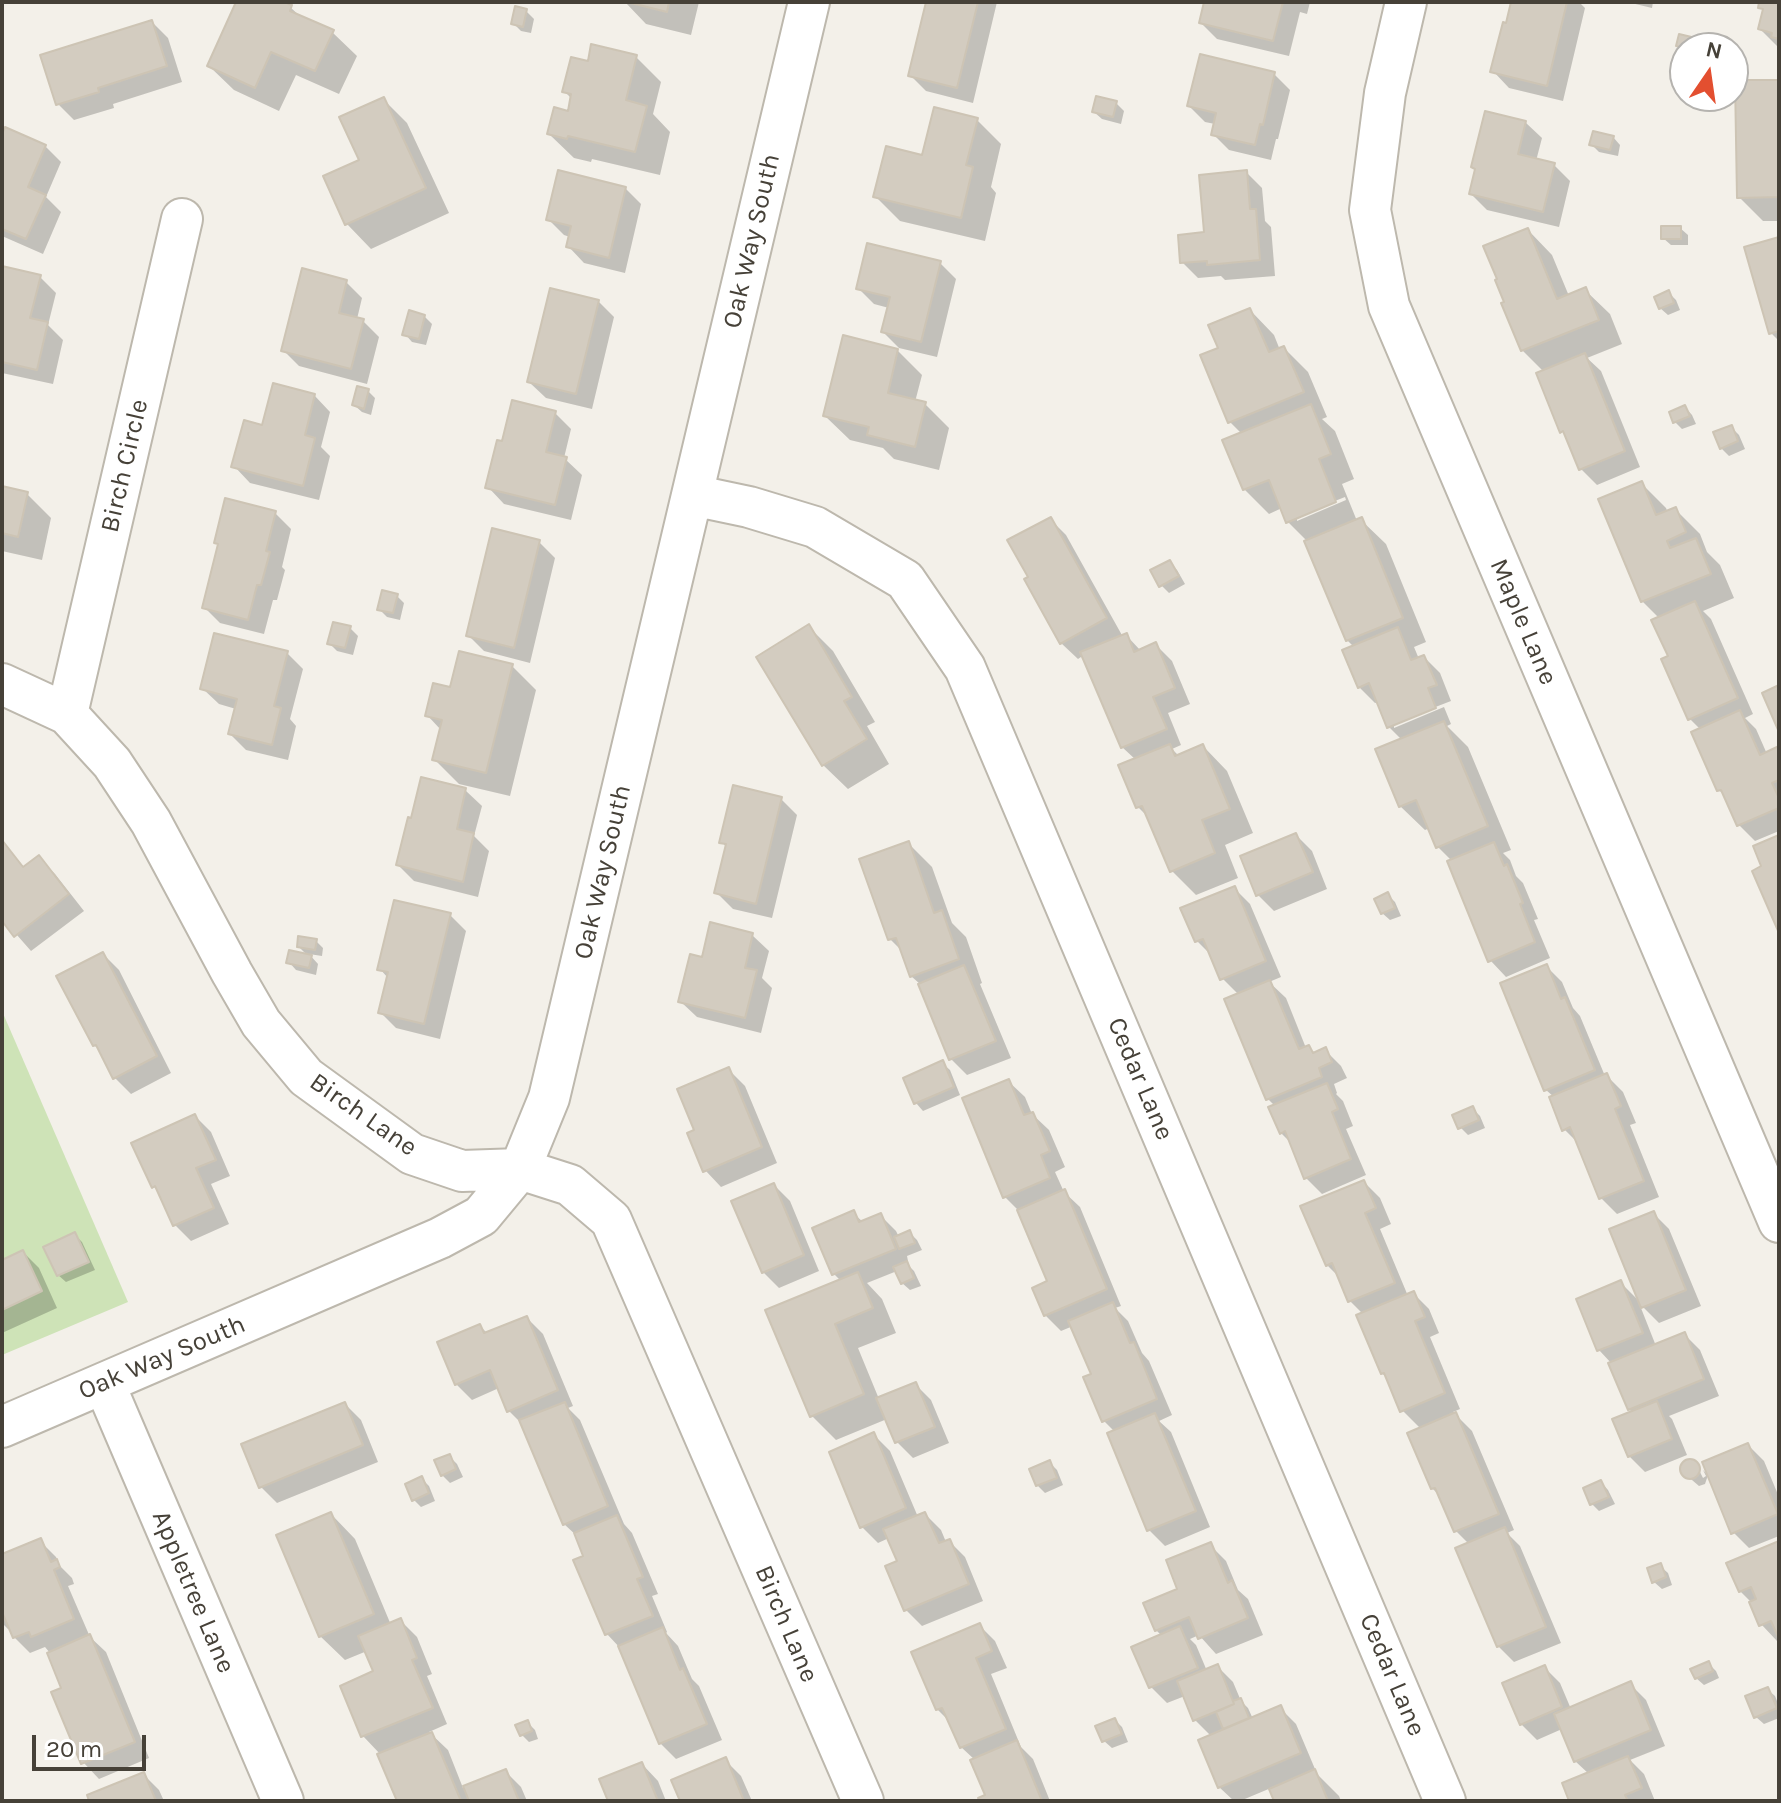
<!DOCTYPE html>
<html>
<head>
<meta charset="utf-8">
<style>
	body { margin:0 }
	#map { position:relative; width:1781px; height:1803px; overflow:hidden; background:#f3f0e9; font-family:Karla,sans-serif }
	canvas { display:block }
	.frame { position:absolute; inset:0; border:4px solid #464138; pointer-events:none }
	.north { position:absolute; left:1669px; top:32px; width:80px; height:80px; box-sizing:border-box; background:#fff; border:2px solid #b5b3af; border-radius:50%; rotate:13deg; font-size:22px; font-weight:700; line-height:32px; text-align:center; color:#464138 }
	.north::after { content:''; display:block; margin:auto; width:28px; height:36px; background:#e34f30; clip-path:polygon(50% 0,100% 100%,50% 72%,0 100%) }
	.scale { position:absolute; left:32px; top:1735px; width:114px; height:36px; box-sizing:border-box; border:4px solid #464138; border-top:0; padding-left:10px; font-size:24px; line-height:28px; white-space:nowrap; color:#464138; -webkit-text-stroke:6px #fff; paint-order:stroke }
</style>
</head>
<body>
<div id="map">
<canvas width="1781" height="1803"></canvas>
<div class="frame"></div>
<div class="north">N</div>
<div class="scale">20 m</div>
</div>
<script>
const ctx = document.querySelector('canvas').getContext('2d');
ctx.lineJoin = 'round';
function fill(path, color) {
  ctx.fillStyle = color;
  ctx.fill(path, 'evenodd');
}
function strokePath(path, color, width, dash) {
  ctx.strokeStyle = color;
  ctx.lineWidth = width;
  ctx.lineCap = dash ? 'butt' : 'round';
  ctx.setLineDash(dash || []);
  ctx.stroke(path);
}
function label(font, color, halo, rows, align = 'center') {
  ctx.font = font + ' Karla,sans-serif';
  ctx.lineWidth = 7;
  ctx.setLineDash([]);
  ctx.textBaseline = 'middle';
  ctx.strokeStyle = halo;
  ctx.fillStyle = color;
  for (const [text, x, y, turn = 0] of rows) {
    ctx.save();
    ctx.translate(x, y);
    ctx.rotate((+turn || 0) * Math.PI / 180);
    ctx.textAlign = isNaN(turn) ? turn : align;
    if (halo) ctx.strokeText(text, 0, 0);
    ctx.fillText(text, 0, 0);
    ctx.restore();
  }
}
fill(new Path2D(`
	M2,1011L128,1302L2,1355Z`), '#cee3b7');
fill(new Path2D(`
	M238,2H279L290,7L302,18L332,32L357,56L339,94L296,75L279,111L234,90L209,66Z
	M625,2H699L691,35L646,24Z
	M928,2H997L973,103L926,91L910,75Z
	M1206,2H1310L1307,14L1300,12L1289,56L1217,39L1201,23Z
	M1513,2H1579L1585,8L1563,101L1509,88L1493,71Z
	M1627,2H1653L1652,8Z
	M1761,2H1779V48L1760,29L1764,12L1760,7Z
	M526,11L534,19L531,33L521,31L513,23Z
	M152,22L168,38L182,82L113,104L114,108L74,120L58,104Z
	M1699,41L1706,48H1685V52L1678,46Z
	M636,57L661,82L653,114L670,132L660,175L592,159L591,162L574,158L549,134L569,113L572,99L564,91L589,63Z
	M1274,74L1290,90L1278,139H1276L1271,160L1229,150L1213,134L1215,124L1205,122L1189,106Z
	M1779,82V221H1763L1739,197Z
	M383,99L407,123L449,213L371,249L347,224L326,177L361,161Z
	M1116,103L1124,111L1121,124L1102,119L1094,112Z
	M977,120L1001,144L991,187L996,193L985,241L900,221L876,197L924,157Z
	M1525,122L1542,138L1536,161L1554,165L1570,181L1559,227L1487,210L1471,194Z
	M1613,137L1620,145L1618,156L1599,152L1591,144Z
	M2,139L45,146L61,162L46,197L61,212L43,254L2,236Z
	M1246,172L1262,188L1265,221L1271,227L1275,276L1225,280L1221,276L1198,278L1182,262L1206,234Z
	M625,188L641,204L625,273L584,263L568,246L570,237L564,235L548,219Z
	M1680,228L1688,235V245H1671L1663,238Z
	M1528,230L1552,255L1569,296L1585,290L1610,314L1622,344L1587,358L1601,371L1640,467L1597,485L1581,469L1568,437L1562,431L1544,372L1522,350Z
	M1779,239V341L1771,333Z
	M940,263L956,279L937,357L899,348L883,332L889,308L874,304L858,288Z
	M2,268L40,277L56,293L48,325L63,340L53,384L2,373Z
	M346,282L362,298L357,319L363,321L379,337L367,384L299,366L283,350Z
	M1669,293L1676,300L1680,310L1668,315L1660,308Z
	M598,301L614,317L592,409L546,398L529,382Z
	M1250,310L1274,335L1280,350L1284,348L1308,372L1327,417L1322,419L1335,431L1354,479L1342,484L1357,521L1361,520L1386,544L1426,642L1414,647L1419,659L1424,657L1440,673L1451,701L1394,723V728L1444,707L1451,724L1447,726L1468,747L1511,850L1503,853L1510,860L1516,876L1523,883L1538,919L1534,920L1550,958L1506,977L1490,960L1452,861L1437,846L1430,828L1425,830L1400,806L1402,740L1389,727L1379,702L1375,703L1359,687L1354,647L1347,640L1306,540L1288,522L1282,508L1269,514L1244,489L1242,434L1230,422L1220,349ZM1345,497L1346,500L1297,521V516Z
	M424,316L432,324L426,345L412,342L405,334Z
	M897,350L922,375L915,402L925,404L949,428L939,470L894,459L883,448L850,440L825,416Z
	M368,391L375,398L371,415L362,412L354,405Z
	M314,395L330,412L321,447L330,456L319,500L250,483L234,466Z
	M1685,407L1692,415L1696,424L1682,429L1675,422Z
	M555,413L571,429L564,458L582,475L571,520L504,504L488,487L503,444Z
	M1731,427L1739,435L1745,449L1729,456L1721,448Z
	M1642,484L1666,508L1668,513L1676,510L1700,534L1707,552L1720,565L1734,598L1703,611L1711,619L1753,714L1745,718L1756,729L1767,754L1779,749V831L1755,841L1739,825L1727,798L1719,790L1701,730L1690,719L1659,618L1642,601Z
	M2,488L27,494L51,518L42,560L2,551Z
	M275,513L291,529L282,567L285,570L277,600H273L264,634L220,623L204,607L220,546L216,542Z
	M1050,519L1066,535L1123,637L1126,635L1141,651L1156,645L1172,661L1190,704L1168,713L1181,745L1172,749L1179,756L1203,746L1227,771L1253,833L1225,845L1238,878L1196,895L1172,871L1150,819L1138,807L1136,760L1122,747L1084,655L1078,659L1061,643L1030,578Z
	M539,542L555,558L530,663L484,651L468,635Z
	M1169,562L1177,570L1185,584L1169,593L1161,585Z
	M397,596L404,603L400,620L387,617L379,609Z
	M809,627L833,651L875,722L867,726L889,764L848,789L823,765Z
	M350,628L358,636L353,655L337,651L329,643Z
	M287,653L303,669L290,719L296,726L288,760L246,750L230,734L236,709L219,704L202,688Z
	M512,666L536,690L510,796L459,784L434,759L441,730L427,715L451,689Z
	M465,790L482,806L474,836L489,851L478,897L414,881L398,865Z
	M781,799L797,815L772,918L733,909L717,893L727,848L722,842Z
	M1296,835L1312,851L1327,889L1274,911L1258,895Z
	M2,842L25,868L39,858L55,874L84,911L31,951L2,918Z
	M908,843L932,867L952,923L966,937L982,983L980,984L1011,1058L967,1075L951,1059L920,984L911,976L904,953L890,939Z
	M1234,888L1250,904L1281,977L1269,982L1286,998L1306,1048L1309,1047L1315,1054L1325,1050L1341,1066L1347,1078L1334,1084L1337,1093L1336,1094L1343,1101L1353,1126L1346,1129L1366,1175L1322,1194L1306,1178L1292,1144L1281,1133L1275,1106L1268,1099L1227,1000L1239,995L1222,978L1213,957L1197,941Z
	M1388,895L1395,902L1401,916L1390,920L1382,913Z
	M450,915L466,931L440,1039L396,1028L380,1012L388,978L380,969Z
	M752,935L769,951L762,978L772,988L761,1033L697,1017L680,1001Z
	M316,941L323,948L322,956L309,954L318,964L316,975L296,970L289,962L308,956L299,947Z
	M103,954L119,970L171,1073L131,1094L115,1078L102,1052L94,1045Z
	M1546,966L1562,982L1573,1008L1580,1016L1605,1076H1607L1623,1092L1636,1123L1630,1125L1659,1197L1617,1214L1601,1198L1579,1144L1564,1129L1554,1097L1546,1090Z
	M942,1063L950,1070L960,1095L923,1111L916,1103Z
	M729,1070L745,1086L777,1163L721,1187L705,1170L697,1132Z
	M1008,1081L1025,1097L1032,1114L1049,1130L1065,1167L1055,1172L1064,1192L1080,1207L1121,1306L1115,1308L1128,1321L1142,1353L1149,1361L1172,1415L1159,1421L1171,1432L1210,1527L1165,1546L1149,1530L1115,1432L1104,1421L1093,1375L1073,1326L1061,1331L1045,1315L1049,1282L1020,1212L1005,1197Z
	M1472,1108L1480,1116L1485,1128L1468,1135L1460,1127Z
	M195,1116L211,1132L230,1176L211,1184L229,1224L191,1241L175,1225L161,1195L154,1187L134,1144Z
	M1364,1182L1380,1198L1391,1224L1380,1229L1408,1296L1413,1293L1429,1309L1439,1333L1430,1337L1460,1409L1453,1412L1472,1431L1514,1530L1507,1533L1520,1546L1561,1643L1514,1662L1498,1646L1469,1544L1456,1531L1442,1498L1432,1488L1421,1429L1402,1410L1388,1379L1382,1373L1363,1314L1350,1301L1339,1277L1327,1265Z
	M774,1185L790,1201L819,1271L779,1288L763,1272Z
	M853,1213L863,1222L880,1215L896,1231L899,1237L910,1233L917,1240L922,1250L907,1256L909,1266L914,1271L921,1286L910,1290L902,1283L897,1271L867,1283L882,1299L896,1333L858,1348L879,1399L915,1384L931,1400L949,1443L913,1458L897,1442L887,1419L836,1440L812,1416L841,1281L834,1274Z
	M1653,1213L1669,1229L1701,1306L1659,1323L1639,1303L1656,1346L1684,1334L1700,1350L1719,1396L1669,1416L1672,1419L1687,1455L1645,1472L1629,1456L1633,1413L1629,1409L1612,1364L1599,1350L1579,1300L1621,1283L1641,1303Z
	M75,1235L82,1242L95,1270L66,1282L58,1275Z
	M23,1252L39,1268L57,1308L2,1333V1262Z
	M527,1318L543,1334L573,1406L568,1408L580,1420L624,1524L632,1533L658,1594L652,1596L667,1632L666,1633L678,1646L692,1679L699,1686L722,1740L676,1759L660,1743L621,1649L607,1634L586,1557L578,1537L564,1524L524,1426L508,1410L499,1388L472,1400L456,1384L480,1326L488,1334Z
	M345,1404L361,1420L378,1462L277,1503L261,1487Z
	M874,1435L890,1451L918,1517L925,1514L941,1530L946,1542L949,1541L965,1557L983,1601L922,1626L906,1610L899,1562L889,1538L878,1543L862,1527Z
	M1748,1445L1764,1461L1779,1497V1536L1749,1548L1733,1532Z
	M449,1456L457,1464L463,1477L450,1483L442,1475Z
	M1690,1461L1699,1466H1697L1703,1478L1706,1476L1703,1470L1708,1475L1705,1484L1699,1486L1685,1474L1682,1468L1685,1463Z
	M1049,1462L1057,1470L1063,1485L1045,1493L1037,1485Z
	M422,1479L429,1486L435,1501L421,1507L414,1500Z
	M1601,1482L1608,1490L1615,1504L1599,1511L1592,1504Z
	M331,1514L355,1539L391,1625L401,1621L417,1637L432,1674L427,1676L447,1724L429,1732L448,1750L463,1788L505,1771L521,1787L527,1801H399L381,1755L363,1736L342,1687L376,1673L367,1651L345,1660L320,1636Z
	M40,1541L56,1557L60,1566L72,1578L74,1584L68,1586L90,1637L106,1652L149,1758L99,1779L83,1762L64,1689L50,1653L45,1647L30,1653L14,1637L11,1628L8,1629L2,1623V1557Z
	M1779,1544V1640L1777,1641L1761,1624L1752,1603L1740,1591Z
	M1210,1545L1226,1561L1238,1590L1248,1599L1263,1635L1216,1654L1199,1635L1190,1639L1196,1645L1207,1671L1217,1666L1233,1682L1241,1701L1248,1708L1253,1719L1280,1708L1296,1724L1315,1769L1313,1770L1339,1796L1341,1801H1276L1271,1788L1240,1801H1234L1219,1787L1211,1736L1195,1720L1185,1696L1167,1703L1151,1687L1162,1636L1156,1630Z
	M1660,1566L1668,1573L1672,1585L1662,1589L1654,1582Z
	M979,1625L995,1641L1007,1668L991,1674L1021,1747L1033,1759L1050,1801H982L988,1796L975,1760L961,1747L951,1723L937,1709Z
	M1709,1664L1716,1671L1719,1678L1704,1685L1696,1678Z
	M1544,1667L1560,1683L1571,1709L1630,1684L1646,1700L1665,1746L1630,1760L1644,1774L1655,1801H1571L1589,1774L1575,1761L1562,1729L1537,1740L1521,1724Z
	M1767,1689L1775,1696L1779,1706V1718L1764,1724L1756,1717Z
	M1115,1720L1122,1727L1128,1742L1112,1748L1104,1741Z
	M527,1722L535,1730L538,1739L529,1742L522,1735Z
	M725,1760L741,1776L752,1801H682Z
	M642,1764L658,1781L666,1801H611Z
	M143,1774L159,1790L164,1801H92Z`), '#0003');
const building = new Path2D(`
	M236,2H284L292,5L290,11L334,30L315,71L271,52L255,88L207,66Z
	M627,2H669L667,12Z
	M926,2H978L957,88L908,76Z
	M1204,2H1283L1273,41L1199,23Z
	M1511,2H1567L1547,86L1490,72L1503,22L1506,23Z
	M1759,2H1779V39L1771,37L1772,33L1758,29L1763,9L1758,8Z
	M515,6L527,9L523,27L511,24Z
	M152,20L167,66L98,88L99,92L56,105L40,55Z
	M1679,34L1700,39L1698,48H1685L1676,46Z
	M591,44L637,55L626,100L647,106L635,152L568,136L567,139L547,134L554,107L568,111L571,94L562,92L571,57L588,61Z
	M1200,54L1275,72L1263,125L1260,124L1255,145L1211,135L1216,113L1187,106Z
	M1735,80H1779V197L1737,198Z
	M1096,96L1117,101L1113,117L1092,112Z
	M384,97L426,188L345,225L323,176L359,160L339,117Z
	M934,107L978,118L966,165L973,167L961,218L873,197L886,146L922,155Z
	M1485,111L1526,121L1518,154L1555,163L1543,212L1469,194L1475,169L1471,167Z
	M5,127L46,145L28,187L46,195L26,239L2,229V134Z
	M1593,131L1614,136L1610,150L1589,145Z
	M558,170L626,187L609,258L566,247L571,226L546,220Z
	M1247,170L1250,209H1256L1260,260L1207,265V261L1180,263L1178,235L1204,232L1199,175Z
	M1661,226H1681V239H1661Z
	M1528,228L1557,299L1586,287L1599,320L1521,351L1501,303L1504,302L1495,280L1497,279L1483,246Z
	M1779,237V331L1769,334L1744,247Z
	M867,243L941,261L921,342L881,332L890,297L856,289Z
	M2,266L41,275L30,318L48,322L37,370L2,362Z
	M302,268L347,280L339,313L364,319L351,369L281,351Z
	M550,288L599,300L576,394L527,382Z
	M1669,290L1674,303L1659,309L1654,297Z
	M1250,308L1269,352L1284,346L1304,392L1228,423L1200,355L1218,348L1208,325Z
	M409,310L425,315L419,339L402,335Z
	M843,335L898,349L888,393L926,402L915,447L867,435L869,427L823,416Z
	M1585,353L1625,451L1579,470L1563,431L1560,433L1536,373Z
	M273,383L315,394L305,435L315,438L303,486L231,467L244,420L262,425Z
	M357,386L369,389L364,409L352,405Z
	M512,400L556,411L546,452L567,457L555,505L485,488L497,440L502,441Z
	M1311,404L1331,454L1319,459L1336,502L1286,523L1269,480L1243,490L1222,440Z
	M1685,405L1690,416L1673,423L1669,412Z
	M1732,425L1738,441L1720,449L1713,432Z
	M1642,481L1656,515L1676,507L1686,532L1667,541L1670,548L1696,538L1711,574L1641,602L1598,499Z
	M2,486L28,492L18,537L2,533Z
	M225,498L276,511L266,551L270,552L261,585H257L248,620L202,608L218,544L214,543Z
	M1051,517L1107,618L1060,644L1024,579L1028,577L1007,540Z
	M1362,517L1403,618L1346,641L1304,541Z
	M492,528L540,540L514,648L466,636Z
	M1170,560L1179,576L1159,587L1150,570Z
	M382,590L398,594L393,613L377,610Z
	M1695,601L1738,698L1688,720L1661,659L1668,656L1651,620Z
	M333,622L351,626L345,648L327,644Z
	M809,624L852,697L844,701L867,739L822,766L756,657Z
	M1398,627L1411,660L1424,655L1437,685L1428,688L1436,708L1387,728L1369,683L1358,688L1342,650Z
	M214,633L288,651L274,706L281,708L272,745L228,734L237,699L200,689Z
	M1127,633L1134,652L1156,642L1175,688L1153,697L1167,729L1121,748L1080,652Z
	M459,651L513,664L486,773L432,760L442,720L425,716L433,683L450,687Z
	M1779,685V732L1762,693Z
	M1740,710L1760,755L1779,746V780L1772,783L1779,798V808L1737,826L1721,790L1717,791L1691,732Z
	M1444,721L1488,826L1436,848L1416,800L1399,807L1375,749Z
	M1170,744L1175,756L1203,744L1230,809L1202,820L1215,853L1170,872L1142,806L1136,808L1118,765Z
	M421,777L466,788L457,829L474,833L463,882L396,865L408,817L411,818Z
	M733,785L782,797L756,904L714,893L726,844L719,843Z
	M1296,833L1313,872L1256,896L1240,856Z
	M1779,835V933L1752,871L1761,866L1753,846Z
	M2,840L23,867L39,855L69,894L14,937L2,921Z
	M909,841L934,913L942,910L959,959L910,977L896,938L888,940L859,859Z
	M1494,842L1504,866L1507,864L1523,903L1520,904L1535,942L1488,962L1447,861Z
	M1235,886L1266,961L1220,980L1203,939L1195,942L1180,908Z
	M1388,892L1395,908L1381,914L1374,899Z
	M394,900L451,913L424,1024L378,1013L388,972L377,970Z
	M710,922L753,933L745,968L757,970L745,1018L678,1002L690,954L702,957Z
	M298,936L317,939L315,950L297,947Z
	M289,950L312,955L309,968L286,963Z
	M103,952L157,1056L113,1079L96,1045L93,1046L56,976Z
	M1547,964L1561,999L1565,997L1595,1070L1544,1091L1500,983Z
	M964,965L996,1041L949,1060L918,984Z
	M1270,980L1299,1049L1309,1045L1313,1053L1326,1047L1332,1062L1319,1068L1322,1077L1266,1100L1224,999Z
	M943,1060L954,1087L914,1104L903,1078Z
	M729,1067L762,1147L703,1172L687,1133L694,1130L677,1089Z
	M1607,1073L1621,1106L1615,1109L1644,1181L1599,1199L1570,1127L1562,1131L1549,1097Z
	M1009,1079L1024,1115L1033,1112L1050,1151L1041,1155L1050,1178L1003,1198L962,1098Z
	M1327,1083L1338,1109L1332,1112L1351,1159L1304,1179L1285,1131L1280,1134L1268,1107Z
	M1473,1106L1479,1120L1458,1129L1452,1115Z
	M195,1114L216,1160L196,1168L214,1208L173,1226L155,1186L152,1188L131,1143Z
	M1364,1180L1376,1208L1365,1213L1395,1283L1348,1302L1332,1263L1326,1266L1300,1206Z
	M774,1183L804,1255L762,1273L731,1201Z
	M1065,1189L1107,1289L1044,1316L1032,1288L1047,1281L1017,1210Z
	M854,1210L859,1222L881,1213L896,1249L832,1275L812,1228Z
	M1654,1211L1686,1290L1641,1308L1609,1229Z
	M910,1230L915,1243L899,1249L894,1237Z
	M75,1232L89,1262L57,1276L43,1247Z
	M23,1250L42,1291L2,1310V1260Z
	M907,1261L914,1278L901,1284L893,1267Z
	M858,1272L873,1308L835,1324L864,1394L810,1417L765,1310Z
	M1621,1280L1643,1333L1597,1351L1576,1299Z
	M1414,1291L1425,1317L1415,1321L1445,1393L1400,1412L1384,1373L1381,1374L1356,1315Z
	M1113,1302L1130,1343L1134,1342L1157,1399L1102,1422L1083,1377L1091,1374L1068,1321Z
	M527,1316L558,1390L507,1412L490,1370L455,1385L437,1342L480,1324L484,1333Z
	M1685,1332L1704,1379L1628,1410L1608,1363Z
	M916,1382L935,1427L895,1443L876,1398Z
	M1657,1401L1672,1439L1628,1457L1612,1419Z
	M345,1402L363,1445L259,1488L241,1444Z
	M565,1402L608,1506L563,1525L519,1420Z
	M1456,1412L1499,1514L1454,1532L1435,1488L1431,1489L1407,1433Z
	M1155,1413L1196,1511L1147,1531L1107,1433Z
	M874,1432L906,1508L860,1528L829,1452Z
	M1748,1443L1778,1514L1731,1534L1702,1462Z
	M450,1454L456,1469L441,1476L434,1460Z
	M1680 1469a10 10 0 1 1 20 0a10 10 0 1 1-20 0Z
	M1050,1460L1057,1478L1036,1486L1029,1469Z
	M422,1476L429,1493L412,1501L405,1484Z
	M1601,1480L1609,1497L1590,1505L1583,1488Z
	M331,1512L374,1614L319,1637L276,1535Z
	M925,1512L939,1543L950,1539L969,1584L904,1611L885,1566L897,1561L883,1529Z
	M617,1515L643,1577L637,1579L653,1616L605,1635L573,1560L583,1556L574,1533Z
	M1505,1527L1546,1627L1497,1647L1455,1548Z
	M41,1538L51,1562L57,1559L60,1567L54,1570L74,1619L31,1637L29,1632L13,1638L2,1612V1554Z
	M1779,1541V1639L1771,1621L1759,1626L1749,1602L1756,1599L1751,1587L1739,1592L1726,1563Z
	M1211,1542L1228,1583L1232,1580L1248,1618L1198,1639L1189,1617L1155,1631L1143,1603L1177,1589L1166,1560Z
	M1661,1563L1666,1577L1652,1583L1647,1568Z
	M401,1618L417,1658L412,1660L433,1708L361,1737L340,1686L373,1671L358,1636Z
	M980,1623L992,1651L976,1658L1006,1729L960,1748L942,1708L936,1710L911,1652Z
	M1180,1626L1198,1668L1149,1688L1131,1647Z
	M663,1627L680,1670L683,1668L707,1724L659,1744L618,1646Z
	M90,1634L135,1742L81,1764L51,1692L61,1688L47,1653Z
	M1709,1661L1713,1671L1695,1679L1690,1669Z
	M1218,1664L1234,1704L1193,1721L1177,1681Z
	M1545,1665L1562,1707L1520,1725L1502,1683Z
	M1631,1681L1651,1730L1574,1762L1554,1714Z
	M1768,1687L1777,1708L1754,1718L1745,1696Z
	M1241,1698L1249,1718L1223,1729L1216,1712L1234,1704L1233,1701Z
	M1281,1705L1301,1753L1218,1788L1198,1740Z
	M1115,1718L1122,1734L1102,1742L1095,1726Z
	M528,1720L532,1731L520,1736L515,1725Z
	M432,1732L461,1801H397L377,1754Z
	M1017,1740L1042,1801H980L978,1798L985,1795L970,1760Z
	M1628,1756L1642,1788L1625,1795L1628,1801H1569L1562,1783Z
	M726,1757L744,1801H680L671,1780Z
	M642,1762L658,1801H608L599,1779Z
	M506,1769L519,1801H469L463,1786Z
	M1315,1769L1328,1801H1274L1269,1789Z
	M144,1772L156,1801H89L87,1795Z`);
fill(building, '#d3ccc0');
strokePath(building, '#cdc4b4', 2);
const minor = new Path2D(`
	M1406,2L1385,93L1370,210L1389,306L1779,1222
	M692,495L749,507L815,527L905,580L965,668L1445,1801
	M2,684L67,714L112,763L151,822L232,973L261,1023L306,1077L412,1154L462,1171L520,1169L570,1185L611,1220L863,1801
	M67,714L182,219
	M104,1383L283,1801
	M2,1427L440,1238L481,1216L520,1169L549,1098L809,2`);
strokePath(minor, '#bdb8ad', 44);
strokePath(minor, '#fff', 40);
label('26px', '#464138', '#fff', [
	["Oak Way South",752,241,-77],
	["Birch Circle",125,466,-77],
	["Maple Lane",1523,622,67],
	["Oak Way South",603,872,-77],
	["Cedar Lane",1140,1079,67],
	["Birch Lane",363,1115,35],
	["Oak Way South",162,1358,-23],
	["Appletree Lane",193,1592,67],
	["Birch Lane",786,1624,67],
	["Cedar Lane",1392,1675,67]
]);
</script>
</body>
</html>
